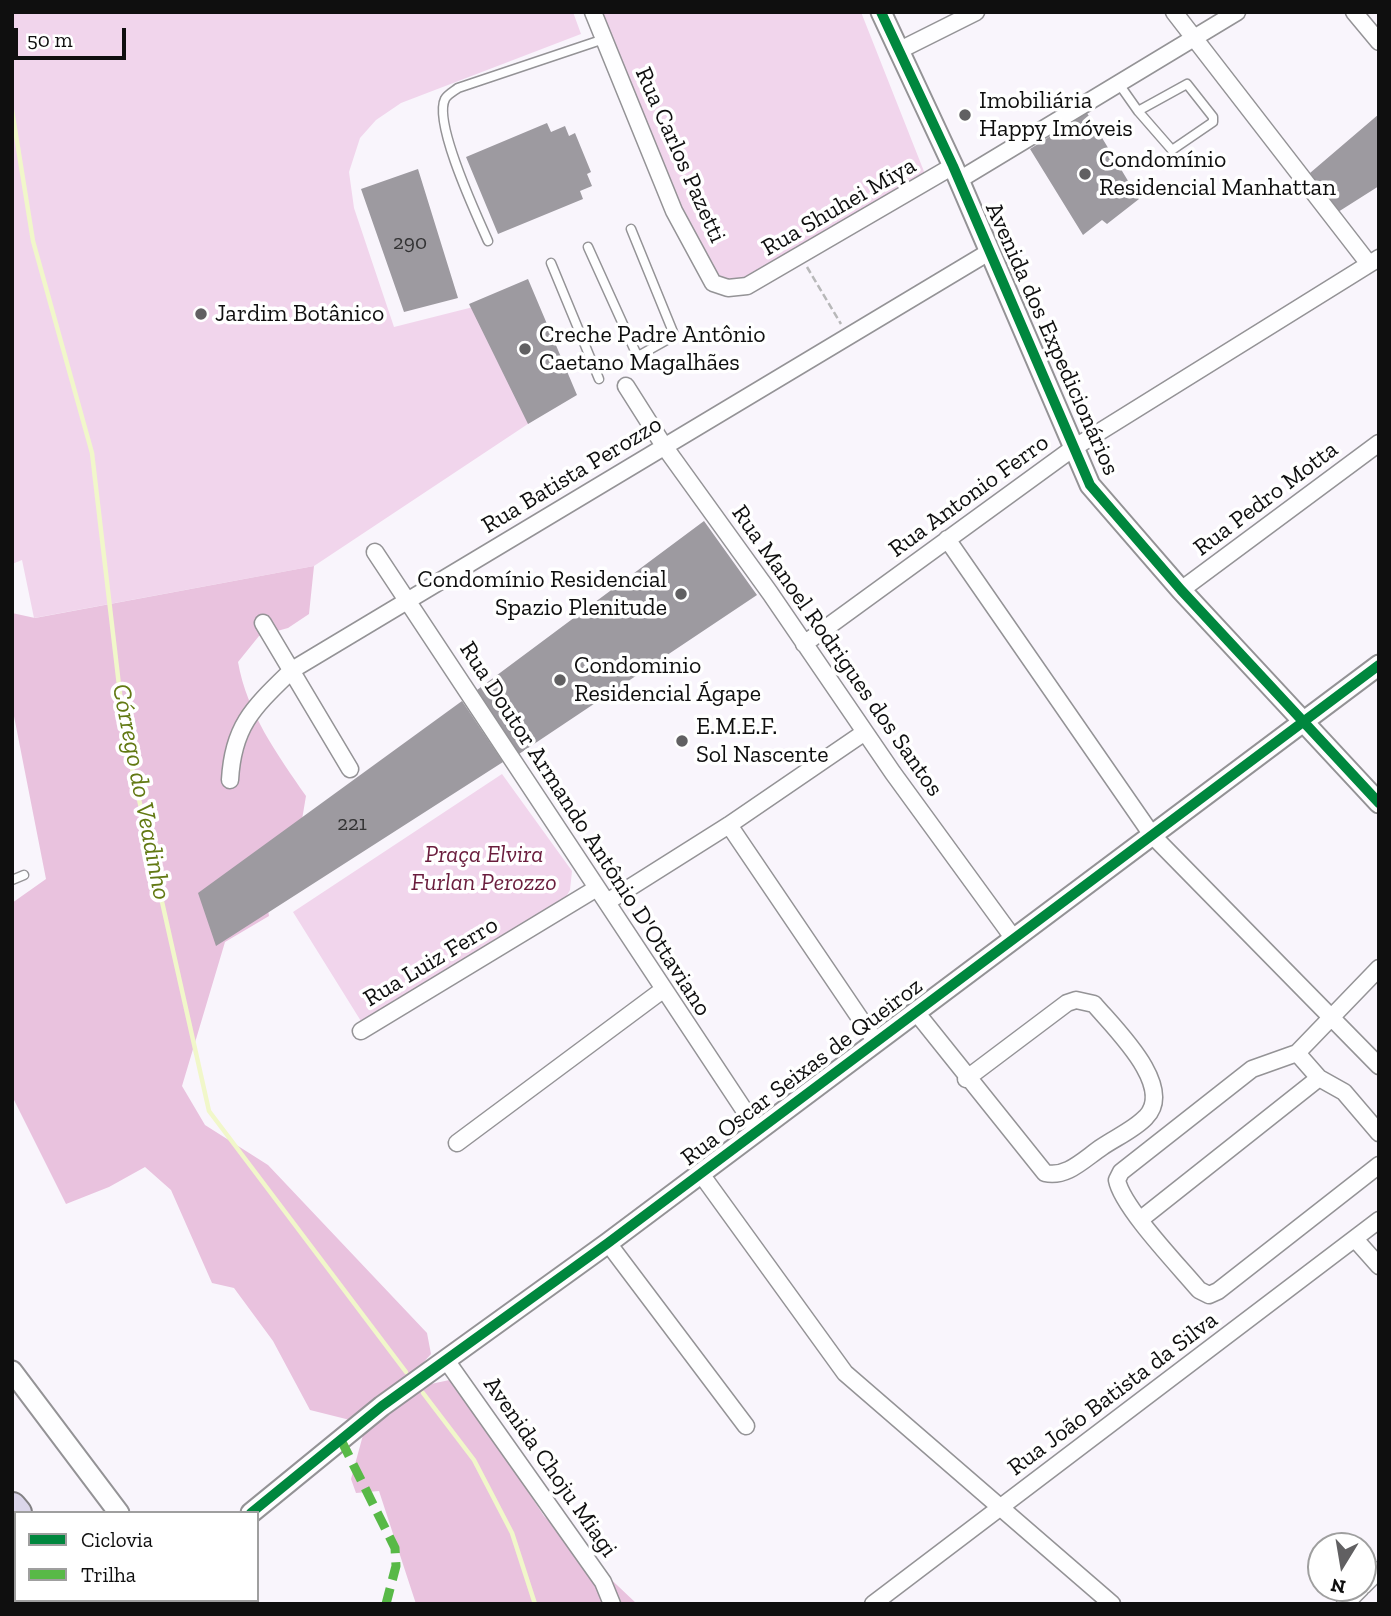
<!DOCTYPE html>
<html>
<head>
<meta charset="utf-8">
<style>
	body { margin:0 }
	#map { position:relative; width:1391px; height:1616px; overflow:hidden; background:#f9f5fc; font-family:"Zilla Slab",serif }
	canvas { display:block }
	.frame { position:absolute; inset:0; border:14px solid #0f0f0f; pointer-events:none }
	.legend { position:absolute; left:14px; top:1511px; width:245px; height:91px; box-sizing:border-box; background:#fff; border:2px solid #9f9f9f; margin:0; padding:9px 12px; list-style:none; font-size:21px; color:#0f0f0f }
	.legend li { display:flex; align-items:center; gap:14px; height:35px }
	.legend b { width:35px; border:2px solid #9f9f9f }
	.north { position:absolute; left:1307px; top:1532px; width:70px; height:70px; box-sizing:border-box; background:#fff; border:2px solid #9f9f9f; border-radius:50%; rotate:191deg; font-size:19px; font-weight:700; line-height:28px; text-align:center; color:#0f0f0f }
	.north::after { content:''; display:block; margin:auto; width:24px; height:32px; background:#616062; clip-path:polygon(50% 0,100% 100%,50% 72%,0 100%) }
	.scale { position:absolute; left:14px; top:28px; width:112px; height:32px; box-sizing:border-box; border:4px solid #0f0f0f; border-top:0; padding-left:9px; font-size:21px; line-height:24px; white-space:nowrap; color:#0f0f0f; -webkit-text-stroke:5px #fff; paint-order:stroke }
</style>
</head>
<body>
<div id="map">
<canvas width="1391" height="1616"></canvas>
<div class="frame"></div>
<ul class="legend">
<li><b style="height:9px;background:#00873e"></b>Ciclovia</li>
<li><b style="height:9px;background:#58b947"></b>Trilha</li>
</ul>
<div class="north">N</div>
<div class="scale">50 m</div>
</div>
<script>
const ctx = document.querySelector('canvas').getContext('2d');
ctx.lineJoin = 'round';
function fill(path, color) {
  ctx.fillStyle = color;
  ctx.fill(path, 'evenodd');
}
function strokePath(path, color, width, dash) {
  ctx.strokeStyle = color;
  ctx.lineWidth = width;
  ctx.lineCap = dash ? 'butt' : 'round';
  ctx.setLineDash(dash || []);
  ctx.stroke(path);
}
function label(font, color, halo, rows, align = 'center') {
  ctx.font = font + ' "Zilla Slab",serif';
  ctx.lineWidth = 7;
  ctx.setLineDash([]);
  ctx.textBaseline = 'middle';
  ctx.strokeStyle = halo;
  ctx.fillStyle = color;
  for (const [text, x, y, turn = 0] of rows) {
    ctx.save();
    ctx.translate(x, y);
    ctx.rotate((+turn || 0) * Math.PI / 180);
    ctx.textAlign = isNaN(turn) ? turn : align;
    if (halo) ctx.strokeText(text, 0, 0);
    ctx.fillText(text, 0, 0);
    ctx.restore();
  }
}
fill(new Path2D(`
	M12,12H573L581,34L401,103L376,120L360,138L349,172L354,208L394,327L497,301L558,404L314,566L34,618L22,560L12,564Z
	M594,12H861L925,174L747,279L730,283L714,279Z
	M502,774L572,871L570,890L566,897L364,1026L293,912Z`), '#f1d5ec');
fill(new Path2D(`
	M314,566L309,614L288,628L259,636L238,662C247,713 277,754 306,796L298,843L264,884L269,916L225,942L182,1086L205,1125L268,1165L427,1333L431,1354L404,1384L402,1402L431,1384L454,1379L544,1516L637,1604H416L379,1491L356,1493L351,1479L366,1424L310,1410L273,1341L234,1288L212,1283L171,1190L145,1167L109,1187L66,1204L12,1096V903L46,879L12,706V613L35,618Z`), '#e9c2de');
strokePath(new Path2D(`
	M12,110L33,241L92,453L125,737L209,1111L406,1372
	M423,1393L474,1460L512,1533L535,1604`), '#f1f7ca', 4.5);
fill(new Path2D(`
	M1087,113L1139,199L1107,224L1102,220L1083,235L1030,149Z
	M1379,114V186L1338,212L1310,173Z
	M547,123L551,132L565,126L569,136L575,133L591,172L587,174L592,186L580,191L583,199L498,234L466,157Z
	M418,169L458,298L404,312L361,189Z
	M528,279L577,395L528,424L469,304Z
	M704,521L757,595L519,754L477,690Z
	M462,701L503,762L216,946L198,893Z`), '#9d9aa0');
const service = new Path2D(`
	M1119,84L1138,111L1172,150L1213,122V117L1187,84L1138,111
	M488,241C477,216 433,123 445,99C447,95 454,91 458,88L604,39
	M588,247L636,353L640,355L672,337L673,332L631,229
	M551,263L599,379
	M12,880L24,875`);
const minor = new Path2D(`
	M593,12L674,211L713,283L728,288L747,286L953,166
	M1174,12L1369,264
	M1354,12L1379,42
	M898,51L976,12
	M959,180L1237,12
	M626,386L664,446L770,593L893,773L1014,939
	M947,539L1152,835L1379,1066
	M375,552L758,1131
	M1181,590L1379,443
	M263,623L350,769
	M804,644L1072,449L1379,258
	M230,780C233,725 254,707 292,670L989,252
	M729,825L876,1042
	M607,902L729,825L865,732
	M1379,968L1297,1053L1252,1069L1121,1172L1117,1180C1122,1207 1179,1266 1199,1290L1209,1295L1218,1291L1379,1165
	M916,1012L1045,1173C1067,1178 1084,1159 1102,1147C1115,1138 1135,1129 1146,1117C1176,1086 1113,1027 1094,1004L1076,1000L1067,1003L966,1079
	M361,1031L597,888
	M1297,1053L1319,1078L1344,1092L1379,1133
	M457,1143L664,989
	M701,1174L845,1373L1112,1604
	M1141,1219L1319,1078
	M1355,1239L1379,1266
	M608,1243L746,1426
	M446,1360L603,1582L612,1604
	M1363,1586L1379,1570
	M873,1604L1379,1220
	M1345,1604L1361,1588`);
const tertiary = new Path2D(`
	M881,12L953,166L1090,485L1181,590L1379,803
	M12,1371L119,1513
	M251,1513L382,1406L608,1243L1379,665`);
const motorway = new Path2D(`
	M12,1507L17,1513
	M12,1572L16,1577
	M35,1600L38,1604
	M86,1600L89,1604`);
strokePath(service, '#949396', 11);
strokePath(minor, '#949396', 19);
strokePath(tertiary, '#949396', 23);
strokePath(motorway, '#828083', 32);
strokePath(new Path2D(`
	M807,267L841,324`), '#b8b8b9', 2.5, [7, 3.5]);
strokePath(service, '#fefeff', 8);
strokePath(minor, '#fefeff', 16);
strokePath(tertiary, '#fefeff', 19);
strokePath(motorway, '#dbd6ea', 28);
strokePath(new Path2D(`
	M341,1440L395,1548L396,1566L386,1604`), '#58b947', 9, [18, 9]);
strokePath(new Path2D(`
	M881,12L953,166L1090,485L1181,590L1379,803
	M251,1513L382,1406L608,1243L1379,665`), '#00873e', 10);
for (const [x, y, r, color] of [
	[965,115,7,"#616062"],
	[1085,174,7,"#616062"],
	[201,314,7,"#616062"],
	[525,349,7,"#616062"],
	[681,594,7,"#616062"],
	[560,680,7,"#616062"],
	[682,741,7,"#616062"]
]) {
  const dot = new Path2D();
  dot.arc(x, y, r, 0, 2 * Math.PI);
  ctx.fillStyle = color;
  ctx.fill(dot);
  strokePath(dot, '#fff', 2.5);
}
label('21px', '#323233', null, [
	["290",410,243],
	["221",352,824]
]);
label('24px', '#0f0f0f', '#fff', [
	["Imobiliária",979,101],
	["Happy Imóveis",979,129],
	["Condomínio",1099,160],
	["Residencial Manhattan",1099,188],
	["Jardim Botânico",215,314],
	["Creche Padre Antônio",539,335],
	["Caetano Magalhães",539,363],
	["Condomínio Residencial",667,580,"right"],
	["Spazio Plenitude",667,608,"right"],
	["Condominio",574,666],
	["Residencial Ágape",574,694],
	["E.M.E.F.",696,727],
	["Sol Nascente",696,755]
], 'left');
label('24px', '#0f0f0f', '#fff', [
	["Rua Carlos Pazetti",680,155,66],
	["Rua Shuhei Miya",839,207,-30],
	["Avenida dos Expedicionários",1052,339,66],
	["Rua Batista Perozzo",572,475,-31],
	["Rua Antonio Ferro",969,496,-36],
	["Rua Pedro Motta",1266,499,-37],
	["Rua Manoel Rodrigues dos Santos",837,651,55],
	["Rua Doutor Armando Antônio D'Ottaviano",585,829,57],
	["Rua Luiz Ferro",431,962,-31],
	["Rua Oscar Seixas de Queiroz",802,1072,-37],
	["Rua João Batista da Silva",1113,1394,-37],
	["Avenida Choju Miagi",550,1467,55]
]);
label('italic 24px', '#6a1d3d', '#fff', [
	["Praça Elvira",484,855],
	["Furlan Perozzo",484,883]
]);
label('italic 26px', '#627913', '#fff', [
	["Córrego do Veadinho",141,792,79]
]);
</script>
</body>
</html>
